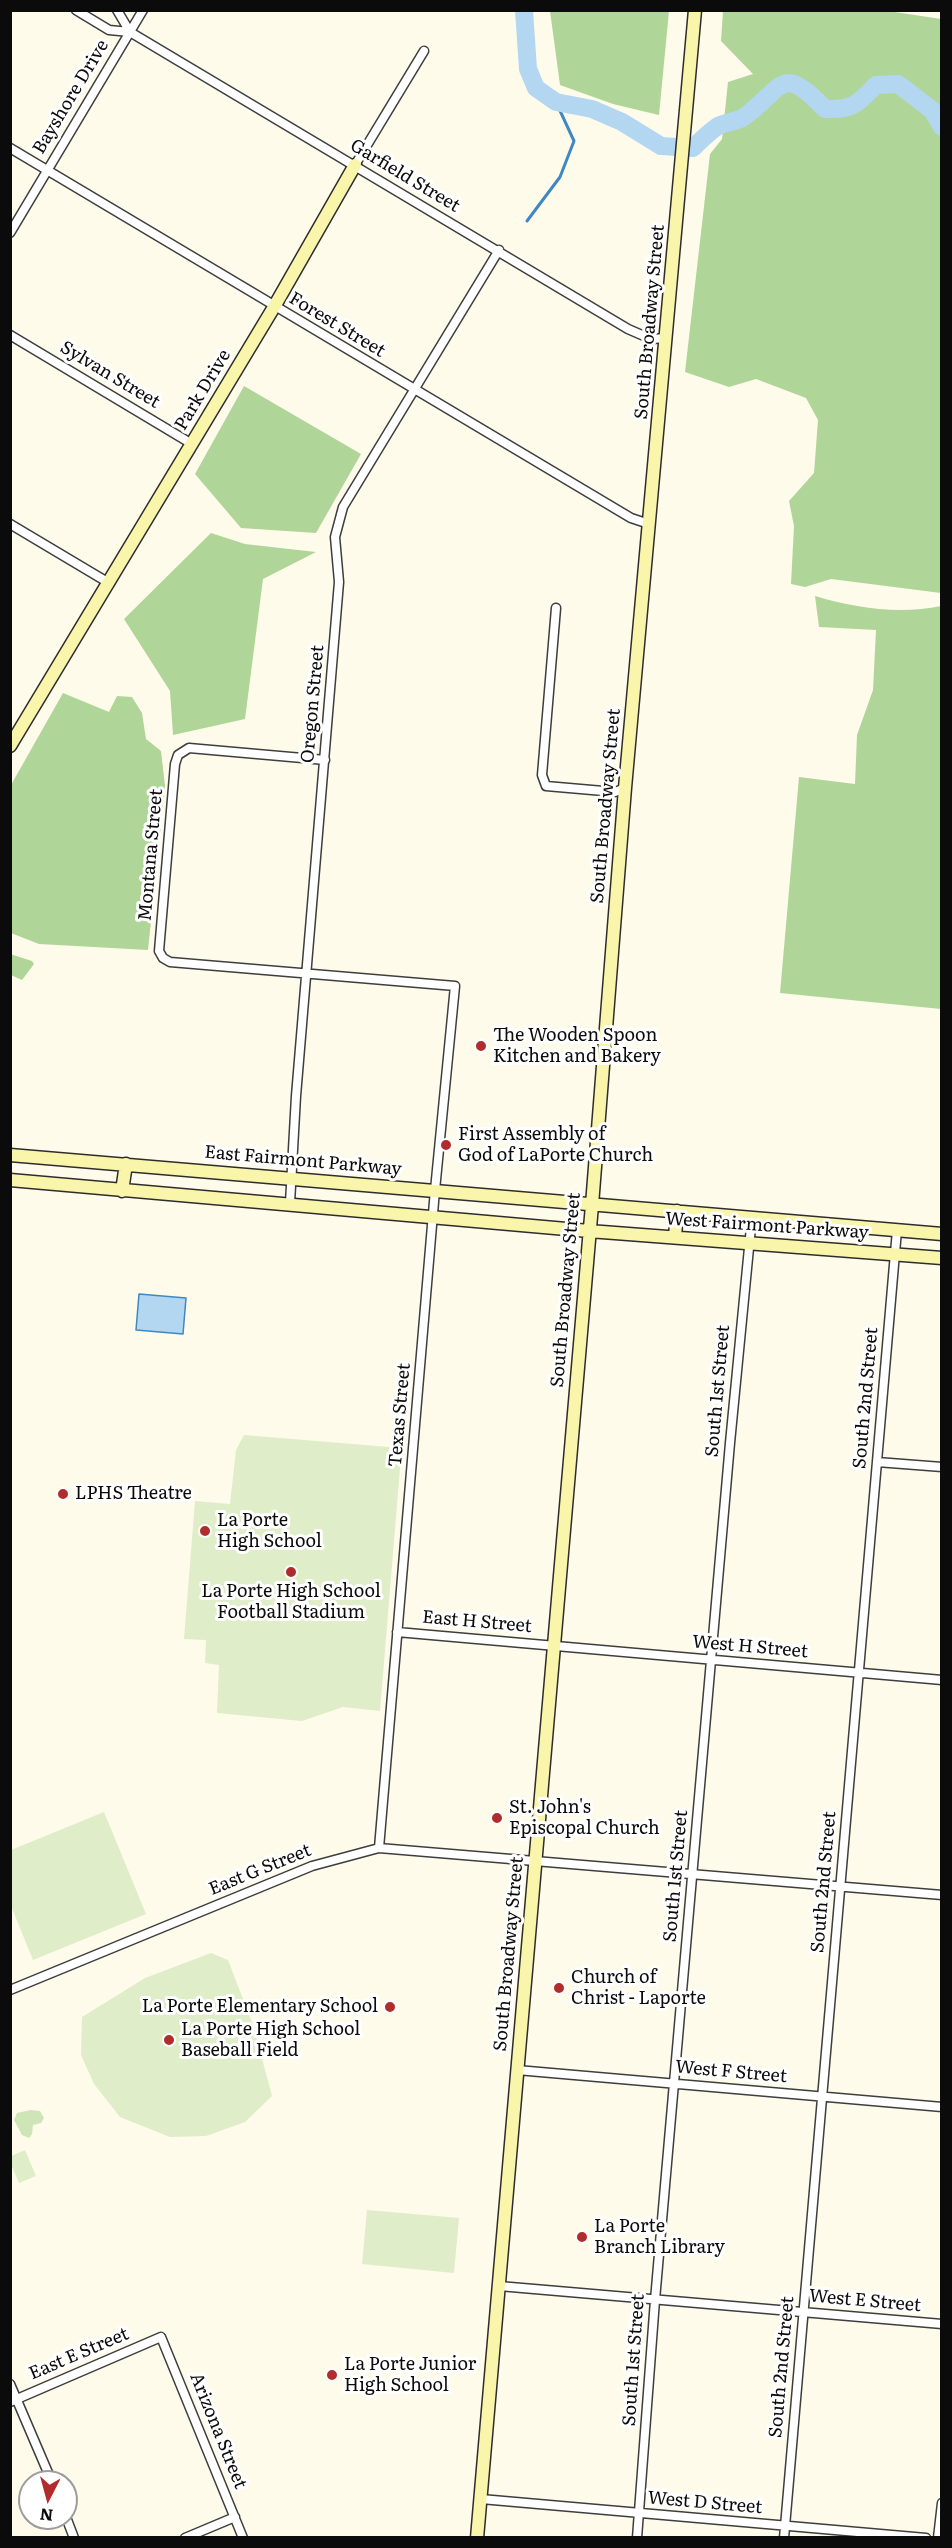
<!DOCTYPE html>
<html>
<head>
<meta charset="utf-8">
<style>
	body { margin:0 }
	#map { position:relative; width:952px; height:2548px; overflow:hidden; background:#fefbeb; font-family:Literata,serif }
	canvas { display:block }
	.frame { position:absolute; inset:0; border:12px solid #0b0b0b; pointer-events:none }
	.north { position:absolute; left:18px; top:2470px; width:60px; height:60px; box-sizing:border-box; background:#fff; border:2px solid #9d9d9d; border-radius:50%; rotate:186deg; font-size:16px; font-weight:700; line-height:24px; text-align:center; color:#0b0b0b }
	.north::after { content:''; display:block; margin:auto; width:21px; height:27px; background:#b12d2d; clip-path:polygon(50% 0,100% 100%,50% 72%,0 100%) }
</style>
</head>
<body>
<div id="map">
<canvas width="952" height="2548"></canvas>
<div class="frame"></div>
<div class="north">N</div>
</div>
<script>
const ctx = document.querySelector('canvas').getContext('2d');
ctx.lineJoin = 'round';
function fill(path, color) {
  ctx.fillStyle = color;
  ctx.fill(path, 'evenodd');
}
function strokePath(path, color, width, dash) {
  ctx.strokeStyle = color;
  ctx.lineWidth = width;
  ctx.lineCap = dash ? 'butt' : 'round';
  ctx.setLineDash(dash || []);
  ctx.stroke(path);
}
function label(font, color, halo, rows, align = 'center') {
  ctx.font = font + ' Literata,serif';
  ctx.lineWidth = 6;
  ctx.setLineDash([]);
  ctx.textBaseline = 'middle';
  ctx.strokeStyle = halo;
  ctx.fillStyle = color;
  for (const [text, x, y, turn = 0] of rows) {
    ctx.save();
    ctx.translate(x, y);
    ctx.rotate((+turn || 0) * Math.PI / 180);
    ctx.textAlign = isNaN(turn) ? turn : align;
    if (halo) ctx.strokeText(text, 0, 0);
    ctx.fillText(text, 0, 0);
    ctx.restore();
  }
}
fill(new Path2D(`
	M31,2110L40,2111L44,2118L41,2123L33,2125L32,2134L29,2138L22,2135L14,2120L17,2113Z`), '#cde5b7');
fill(new Path2D(`
	M550,11H669L659,115L613,104L560,85Z
	M888,11L941,19V593L831,579L805,587L791,584L794,526L789,501L814,473L818,420L806,398L756,379L729,387L685,372L710,154L722,139L728,82L753,74L721,41L723,11Z
	M244,386L361,454L316,533L241,528L195,474Z
	M211,533L245,544L316,552L263,579L245,719L173,735L170,691L124,619Z
	M815,596C855,608 900,615 941,606V1009L780,993L799,777L855,784L857,735L873,690L876,630L819,627Z
	M63,693L109,712L117,696L132,697L142,713L146,739L161,751L165,786L148,950L39,944L11,933V785Z
	M10,954L32,961L34,964L22,980L11,975Z`), '#b0d598');
fill(new Path2D(`
	M244,1435L389,1447V1455L401,1456L380,1711L343,1707L302,1721L217,1713L219,1665L205,1663L206,1640L184,1639L195,1501L230,1504L236,1450Z
	M104,1812L146,1914L33,1960L11,1906V1850Z
	M211,1953L228,1960L253,2025L272,2096L245,2122L206,2136L170,2137L120,2117L94,2084L81,2055L82,2017L145,1978Z
	M25,2150L36,2176L19,2183L11,2164V2156Z
	M367,2210L459,2218L454,2273L362,2264Z`), '#dfedc8');
const water = new Path2D(`
	M139,1294L186,1298L183,1334L136,1330Z`);
fill(water, '#b3d7f1');
strokePath(water, '#3f88c3', 1.5);
strokePath(new Path2D(`
	M527,221L560,177L574,141L556,102`), '#3f88c3', 3);
strokePath(new Path2D(`
	M524,10L528,69L536,88L556,102L592,109L622,122L661,146L693,148C700,141 709,132 718,126C726,122 736,122 744,117C784,88 780,62 825,109C854,110 857,104 876,85L898,84L932,110L942,127`), '#b3d7f1', 18);
const street = new Path2D(`
	M76,10L109,30L130,32L628,329L651,339L667,338
	M117,10L130,32
	M10,148L631,518L649,524
	M355,165L424,51
	M10,233L143,10
	M10,335L192,444
	M10,524L109,583
	M556,608L542,775L546,786L615,792L625,788
	M325,760L189,748L178,755L175,764L159,951L163,958L170,962L455,986L435,1190L379,1848
	M290,1203L296,1096L339,582L335,537L343,507L499,250
	M877,1462L942,1467
	M397,1632L942,1680
	M10,1990L312,1866L379,1848L942,1895
	M517,2070L942,2107
	M499,2286L942,2324
	M10,2384L52,2482
	M10,2402L161,2337L243,2538
	M481,2499L926,2538
	M66,2517L74,2538
	M185,2538L235,2517
	M637,2538L655,2300L730,1443L752,1217
	M784,2538L897,1230
	M938,2538L942,2503`);
const secondary = new Path2D(`
	M10,746L274,307L355,165
	M10,1155L942,1234
	M10,1180L589,1231L942,1258
	M122,1191L126,1164
	M675,1237L677,1211
	M477,2538L592,1205L625,788L695,10`);
strokePath(street, '#3e3e3e', 11);
strokePath(secondary, '#2d2d2d', 15);
strokePath(street, '#fff', 8);
strokePath(secondary, '#f9f5aa', 12);
for (const [x, y, r, color] of [
	[481,1046,6,"#b12d2d"],
	[446,1145,6,"#b12d2d"],
	[63,1494,6,"#b12d2d"],
	[205,1531,6,"#b12d2d"],
	[291,1572,6,"#b12d2d"],
	[497,1818,6,"#b12d2d"],
	[559,1988,6,"#b12d2d"],
	[390,2007,6,"#b12d2d"],
	[169,2040,6,"#b12d2d"],
	[582,2237,6,"#b12d2d"],
	[332,2375,6,"#b12d2d"]
]) {
  const dot = new Path2D();
  dot.arc(x, y, r, 0, 2 * Math.PI);
  ctx.fillStyle = color;
  ctx.fill(dot);
  strokePath(dot, '#fff', 2);
}
label('18px', '#0b0b0b', '#fff', [
	["Bayshore Drive",71,97,-59],
	["Garfield Street",405,176,31],
	["South Broadway Street",650,322,-85],
	["Forest Street",337,325,31],
	["Sylvan Street",110,375,31],
	["Park Drive",203,390,-59],
	["Oregon Street",313,704,-85],
	["South Broadway Street",606,806,-85],
	["Montana Street",151,855,-85],
	["East Fairmont Parkway",303,1161,5],
	["West Fairmont Parkway",767,1226,4],
	["South Broadway Street",566,1290,-85],
	["South 1st Street",718,1391,-85],
	["South 2nd Street",866,1398,-85],
	["Texas Street",400,1415,-85],
	["East H Street",477,1622,5],
	["West H Street",750,1647,5],
	["East G Street",260,1870,-22],
	["South 1st Street",676,1876,-85],
	["South 2nd Street",824,1882,-85],
	["South Broadway Street",509,1954,-85],
	["West F Street",731,2072,5],
	["West E Street",865,2301,5],
	["East E Street",79,2354,-23],
	["South 1st Street",634,2360,-86],
	["South 2nd Street",782,2367,-85],
	["Arizona Street",218,2431,68],
	["West D Street",705,2503,5]
]);
label('18px', '#0b0b0b', '#fff', [
	["The Wooden Spoon",493,1036],
	["Kitchen and Bakery",493,1057],
	["First Assembly of",458,1135],
	["God of LaPorte Church",458,1156],
	["LPHS Theatre",75,1494],
	["La Porte",217,1521],
	["High School",217,1542],
	["La Porte High School",291,1592,"center"],
	["Football Stadium",291,1613,"center"],
	["St. John's",509,1808],
	["Episcopal Church",509,1829],
	["Church of",571,1978],
	["Christ - Laporte",571,1999],
	["La Porte Elementary School",378,2007,"right"],
	["La Porte High School",181,2030],
	["Baseball Field",181,2051],
	["La Porte",594,2227],
	["Branch Library",594,2248],
	["La Porte Junior",344,2365],
	["High School",344,2386]
], 'left');
</script>
</body>
</html>
